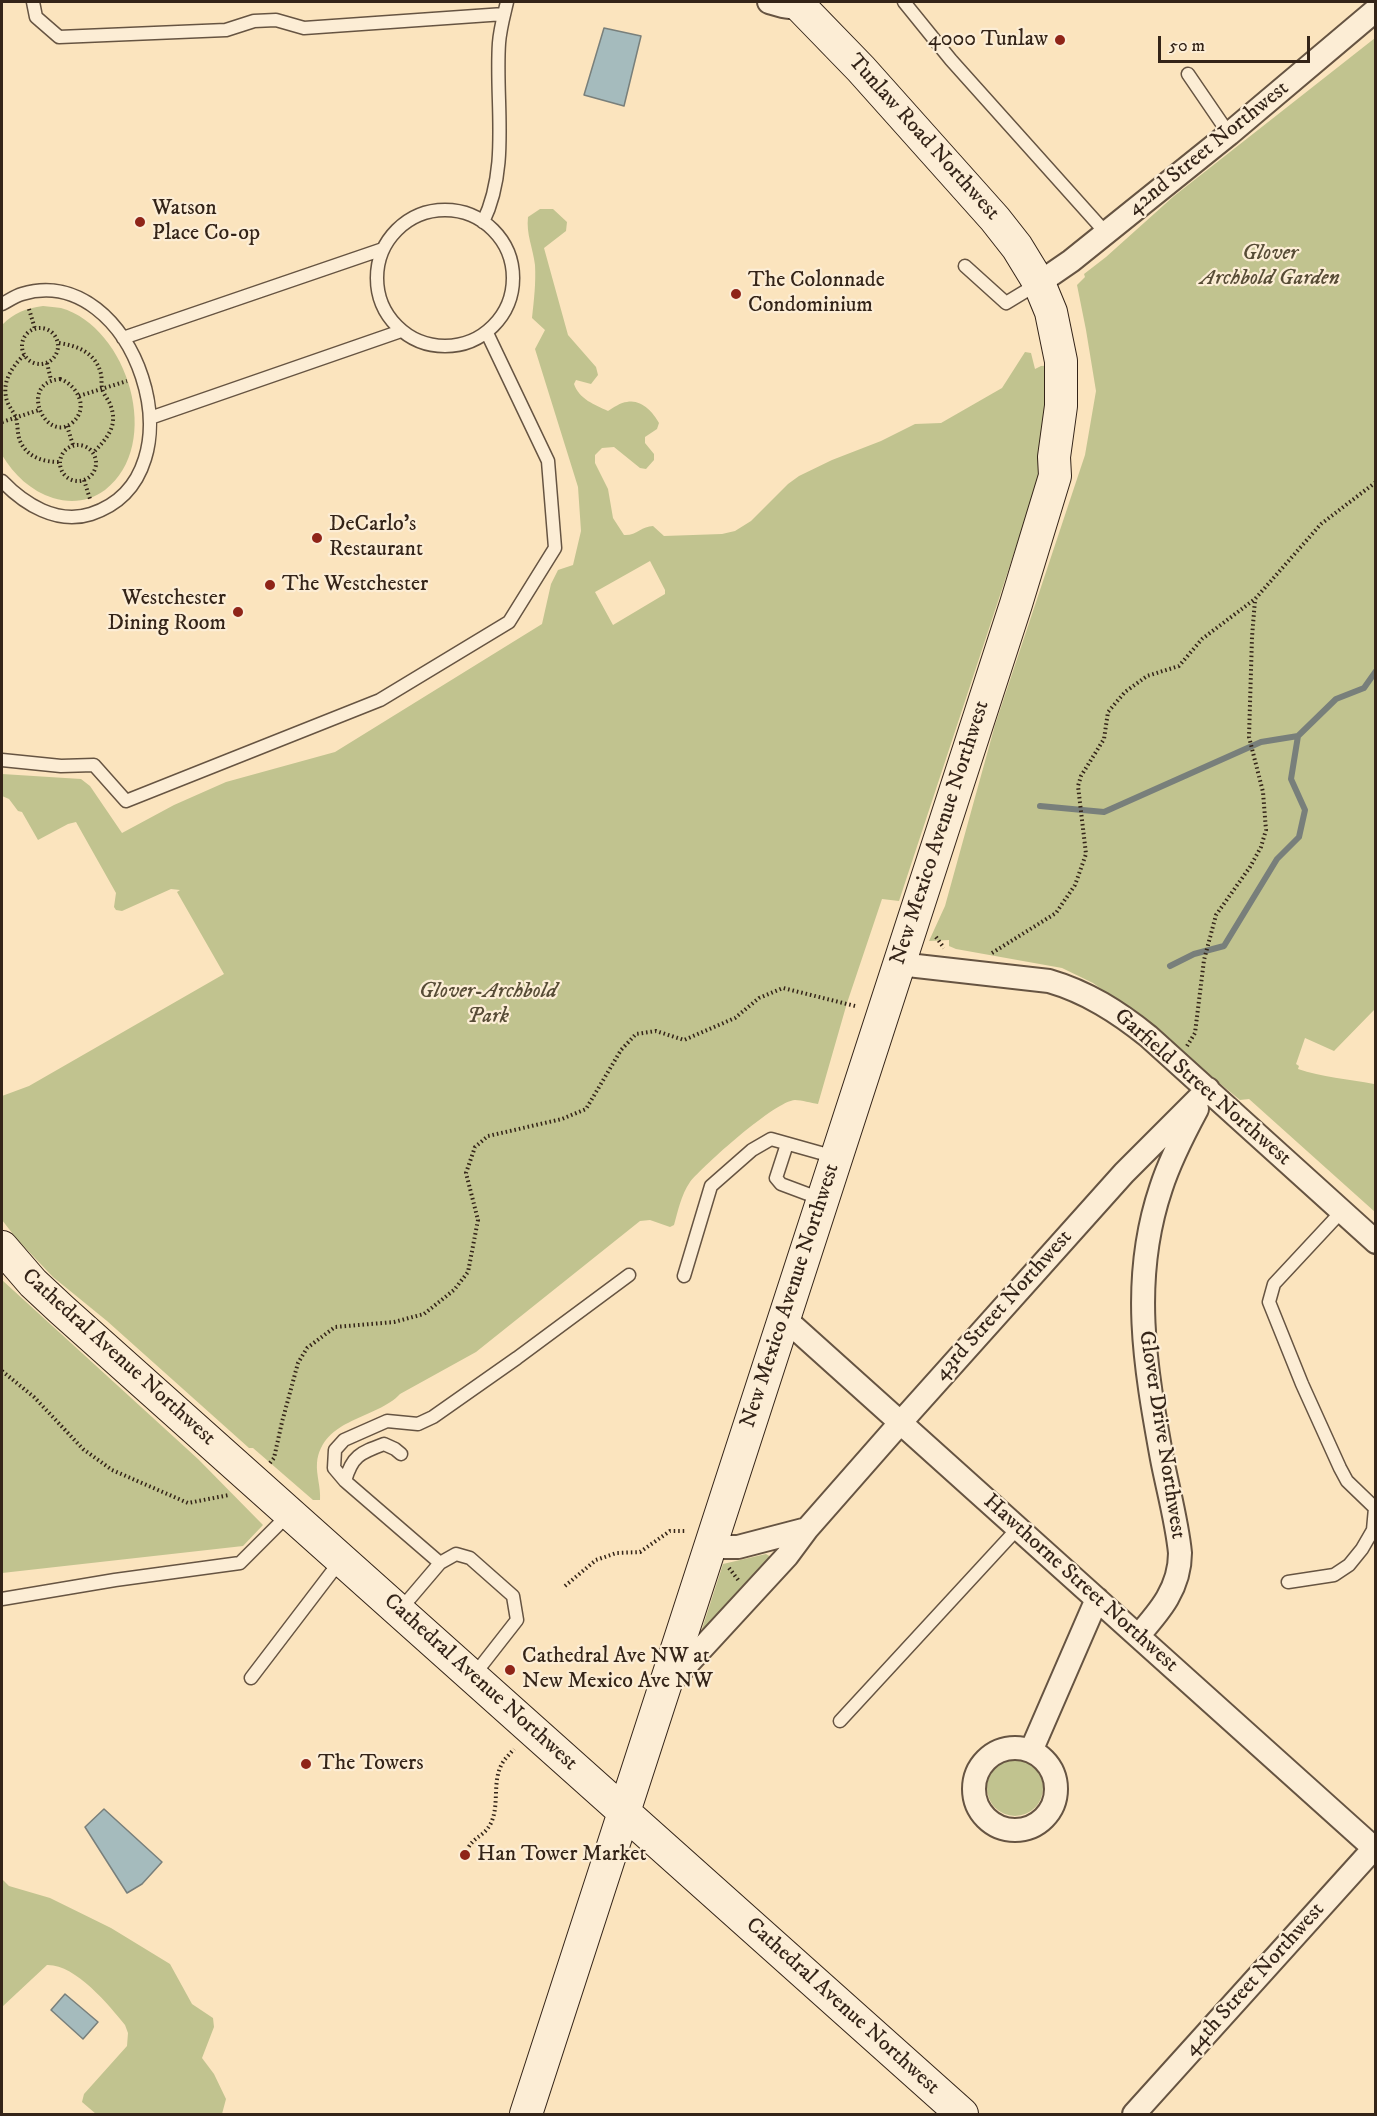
<!DOCTYPE html>
<html>
<head>
<meta charset="utf-8">
<style>
	body { margin:0 }
	#map { position:relative; width:1377px; height:2116px; overflow:hidden; background:#fbe4be; font-family:"IM FELL DW Pica",serif }
	canvas { display:block }
	.frame { position:absolute; inset:0; border:3px solid #342418; pointer-events:none }
	.scale { position:absolute; left:1158px; top:36px; width:152px; height:27px; box-sizing:border-box; border:3px solid #342418; border-top:0; padding-left:8px; font-size:18px; line-height:21px; white-space:nowrap; color:#342418; -webkit-text-stroke:4px #fcedd5; paint-order:stroke }
</style>
</head>
<body>
<div id="map">
<canvas width="1377" height="2116"></canvas>
<div class="frame"></div>
<div class="scale">50 m</div>
</div>
<script>
const ctx = document.querySelector('canvas').getContext('2d');
ctx.lineJoin = 'round';
function fill(path, color) {
  ctx.fillStyle = color;
  ctx.fill(path, 'evenodd');
}
function strokePath(path, color, width, dash) {
  ctx.strokeStyle = color;
  ctx.lineWidth = width;
  ctx.lineCap = dash ? 'butt' : 'round';
  ctx.setLineDash(dash || []);
  ctx.stroke(path);
}
function label(font, color, halo, rows, align = 'center') {
  ctx.font = font + ' "IM FELL DW Pica",serif';
  ctx.lineWidth = 4.5;
  ctx.setLineDash([]);
  ctx.textBaseline = 'middle';
  ctx.strokeStyle = halo;
  ctx.fillStyle = color;
  for (const [text, x, y, turn = 0] of rows) {
    ctx.save();
    ctx.translate(x, y);
    ctx.rotate((+turn || 0) * Math.PI / 180);
    ctx.textAlign = isNaN(turn) ? turn : align;
    if (halo) ctx.strokeText(text, 0, 0);
    ctx.fillText(text, 0, 0);
    ctx.restore();
  }
}
fill(new Path2D(`
	M1375,38V1009L1334,1051L1305,1038L1296,1064L1299,1066L1298,1069C1321,1077 1349,1079 1374,1084L1375,1212L1249,1099L1240,1100L1137,1015L1093,983L1062,968L956,949L949,946V940L929,941L945,906L995,725L1085,455L1096,391L1086,330L1077,285L1085,277L1084,274L1106,257L1174,196Z
	M540,209H553L567,222L566,231L544,248L568,335L596,367L598,375L591,384L576,380L574,384C579,399 595,405 608,411C613,408 621,402 627,402C641,399 653,412 659,423L657,429L645,437V443L654,454V460L646,469L640,468L614,447L602,448L595,455V463L608,489L613,518L624,535C636,536 642,526 653,526L664,536L722,534L735,531L751,521L788,484L799,476L832,460L881,441L915,424L941,423L1002,388L1025,352L1031,353L1035,369L1041,366L1057,365L1047,453L899,901L882,899L847,1003L818,1104C811,1103 802,1100 795,1100C775,1101 704,1165 690,1182C681,1195 678,1211 674,1225L670,1227L650,1220L640,1221L476,1352L400,1394C377,1419 322,1418 317,1463C316,1475 321,1487 320,1500H313L253,1448H249L107,1321L53,1277L16,1238L2,1220V1096L29,1086L224,974L177,892L180,890L171,889L122,911L116,910L114,907L116,893L76,822L68,824L38,840L22,812L18,811L9,799L2,796V774L81,779L90,786L122,833L174,805L226,782L335,752L542,624L551,584L558,570L573,565L581,531L578,487L535,349L545,330L532,318C534,300 536,283 535,265C533,248 526,234 528,217ZM650,561L665,590V594L613,625L595,592Z
	M43,306C49,307 56,307 61,308C128,327 164,445 105,490C90,501 72,504 53,498C31,491 14,475 2,455V325C14,313 26,308 43,306Z
	M2,1280L198,1459L263,1525L243,1546L2,1573Z
	M766,1554L771,1557L705,1635L701,1632L723,1564Z
	M987 1788a28 28 0 1 1 56 0a28 28 0 1 1-56 0Z
	M2,1879L9,1886L50,1898L111,1928L170,1964L192,2004L213,2018L214,2027L202,2058L214,2074L226,2099L222,2114H96L82,2102L84,2094L127,2046L128,2033L125,2025C109,2005 75,1964 47,1965L2,2007Z`), '#c1c38f');
const water = new Path2D(`
	M604,28L641,36L624,106L584,95Z
	M104,1809L162,1862L142,1884L127,1893L85,1827Z
	M65,1994L98,2022L83,2039L51,2010Z`);
fill(water, '#a5bbbd');
strokePath(water, '#787f7b', 1.5);
strokePath(new Path2D(`
	M1040,806L1104,812L1261,742L1298,736L1336,699L1364,688L1376,671
	M1170,966L1194,954L1224,946L1277,859L1299,837L1305,810L1291,779L1298,736`), '#787f7b', 6);
const lane = new Path2D(`
	M33,2L36,17L59,37L226,30L254,21L276,20L304,28L504,14
	M904,2L951,60L1106,233
	M1188,74L1229,134
	M377 278a68 68 0 1 1 136 0a68 68 0 1 1-136 0Z
	M483,222C510,167 495,102 499,43C500,29 504,15 507,2
	M965,266L1006,303L1039,283
	M2,304C8,301 15,296 22,294C134,260 207,476 91,514C57,525 24,504 2,481
	M123,338L383,249
	M150,418L401,331
	M2,760L61,766L94,765L126,801L380,700L509,622L555,548L548,461L487,333
	M787,1144L776,1178L781,1184L821,1199
	M684,1276L711,1186L752,1150L771,1139L835,1157
	M345,1481C352,1456 360,1453 384,1444L395,1449L401,1454
	M440,1563L345,1481L334,1468L335,1450L344,1440L387,1421L418,1424L433,1417L517,1358L629,1275
	M1288,1582L1334,1575L1349,1565L1362,1549L1373,1530L1375,1508L1347,1481L1340,1468L1302,1384L1269,1302L1274,1284L1342,1211
	M2,1599L115,1580L240,1563L289,1514
	M400,1610L440,1563L456,1554L470,1558L513,1596L517,1620L474,1675
	M251,1678L341,1560
	M840,1721L1018,1528`);
const street = new Path2D(`
	M769,2C782,6 794,11 805,2
	M1039,283L1071,261L1229,134L1376,10
	M899,964L1049,981C1087,992 1118,1012 1148,1036L1376,1242
	M784,1318L1376,1850
	M710,1547H738L807,1529
	M1138,1636C1160,1611 1180,1588 1180,1553C1177,1522 1168,1490 1162,1459C1145,1366 1130,1280 1161,1188C1170,1160 1183,1135 1197,1109
	M669,1684L787,1556L807,1529L901,1422L1124,1173L1208,1089
	M974 1789a41 41 0 1 1 82 0a41 41 0 1 1-82 0Z
	M1031,1751L1097,1599
	M1134,2114L1376,1846`);
const secondary = new Path2D(`
	M2,1247L33,1283L62,1310L962,2114
	M526,2114L1016,604L1055,476L1054,457L1061,406V361L1051,312L1039,283L1017,247L995,219L861,69L796,2`);
strokePath(lane, '#665442', 15);
strokePath(street, '#665442', 26);
strokePath(secondary, '#342418', 34);
strokePath(new Path2D(`
	M29,309L35,329
	M22 346a18 18 0 1 1 36 0a18 18 0 1 1-36 0Z
	M59,343C78,346 96,353 101,374C102,378 101,383 102,388C103,394 108,399 110,404C119,426 107,438 93,453
	M24,355C12,367 1,382 7,401C9,407 14,412 16,418C18,425 17,433 20,441C27,457 43,462 59,462
	M47,363L51,380
	M60,379C77,385 90,408 72,423C46,444 17,383 60,379Z
	M79,396L127,381
	M2,422L39,410
	M67,426L73,445
	M60 463a18 18 0 1 1 36 0a18 18 0 1 1-36 0Z
	M84,480L90,499
	M936,937L944,948
	M992,953L1056,913L1075,885L1086,854L1078,786L1081,776L1104,739L1108,712L1125,692L1147,676L1179,666L1202,639L1255,599L1321,524L1376,482
	M1187,1046L1195,1033L1204,960L1216,915L1250,867L1261,847L1266,830L1263,792L1249,737L1252,637L1255,600
	M2,1371L34,1397L83,1449L112,1470L188,1503L229,1495
	M270,1463L274,1458L282,1422L298,1363L307,1348L335,1327L394,1322L424,1314L454,1290L468,1272L478,1220L466,1173L475,1147L488,1136L562,1119L586,1109L621,1050L636,1034L656,1031L684,1040L735,1018L759,998L783,988L855,1006
	M729,1568L739,1581
	M565,1586L596,1560L616,1553L640,1552L670,1531H685
	M465,1855C472,1835 483,1839 491,1823C499,1806 493,1785 500,1768C503,1760 509,1755 514,1749`), '#342418', 4, [1.5, 3]);
strokePath(lane, '#fcedd5', 12);
strokePath(street, '#fcedd5', 22);
strokePath(secondary, '#fcedd5', 32);
for (const [x, y, r, color] of [
	[1060,40,6,"#8f2418"],
	[140,222,6,"#8f2418"],
	[736,294,6,"#8f2418"],
	[317,538,6,"#8f2418"],
	[270,585,6,"#8f2418"],
	[238,612,6,"#8f2418"],
	[510,1670,6,"#8f2418"],
	[306,1764,6,"#8f2418"],
	[465,1855,6,"#8f2418"]
]) {
  const dot = new Path2D();
  dot.arc(x, y, r, 0, 2 * Math.PI);
  ctx.fillStyle = color;
  ctx.fill(dot);
  strokePath(dot, '#fcedd5', 2);
}
label('22px', '#342418', '#fcedd5', [
	["4000 Tunlaw",1048,40,"right"],
	["Watson",152,209],
	["Place Co-op",152,234],
	["The Colonnade",748,281],
	["Condominium",748,306],
	["DeCarlo's",329,525],
	["Restaurant",329,550],
	["The Westchester",282,585],
	["Westchester",226,599,"right"],
	["Dining Room",226,624,"right"],
	["Cathedral Ave NW at",522,1657],
	["New Mexico Ave NW",522,1682],
	["The Towers",318,1764],
	["Han Tower Market",477,1855]
], 'left');
label('22px', '#342418', '#fcedd5', [
	["Tunlaw Road Northwest",923,138,48],
	["42nd Street Northwest",1209,149,-39],
	["New Mexico Avenue Northwest",941,833,-72],
	["Garfield Street Northwest",1202,1088,41],
	["New Mexico Avenue Northwest",791,1296,-72],
	["43rd Street Northwest",1004,1306,-48],
	["Cathedral Avenue Northwest",118,1358,42],
	["Glover Drive Northwest",1161,1435,81],
	["Hawthorne Street Northwest",1080,1584,42],
	["Cathedral Avenue Northwest",480,1683,42],
	["44th Street Northwest",1255,1980,-48],
	["Cathedral Avenue Northwest",842,2007,42]
]);
label('italic 22px', '#574c36', '#fcedd5', [
	["Glover",1270,254],
	["Archbold Garden",1270,279],
	["Glover-Archbold",488,992],
	["Park",488,1017]
]);
</script>
</body>
</html>
